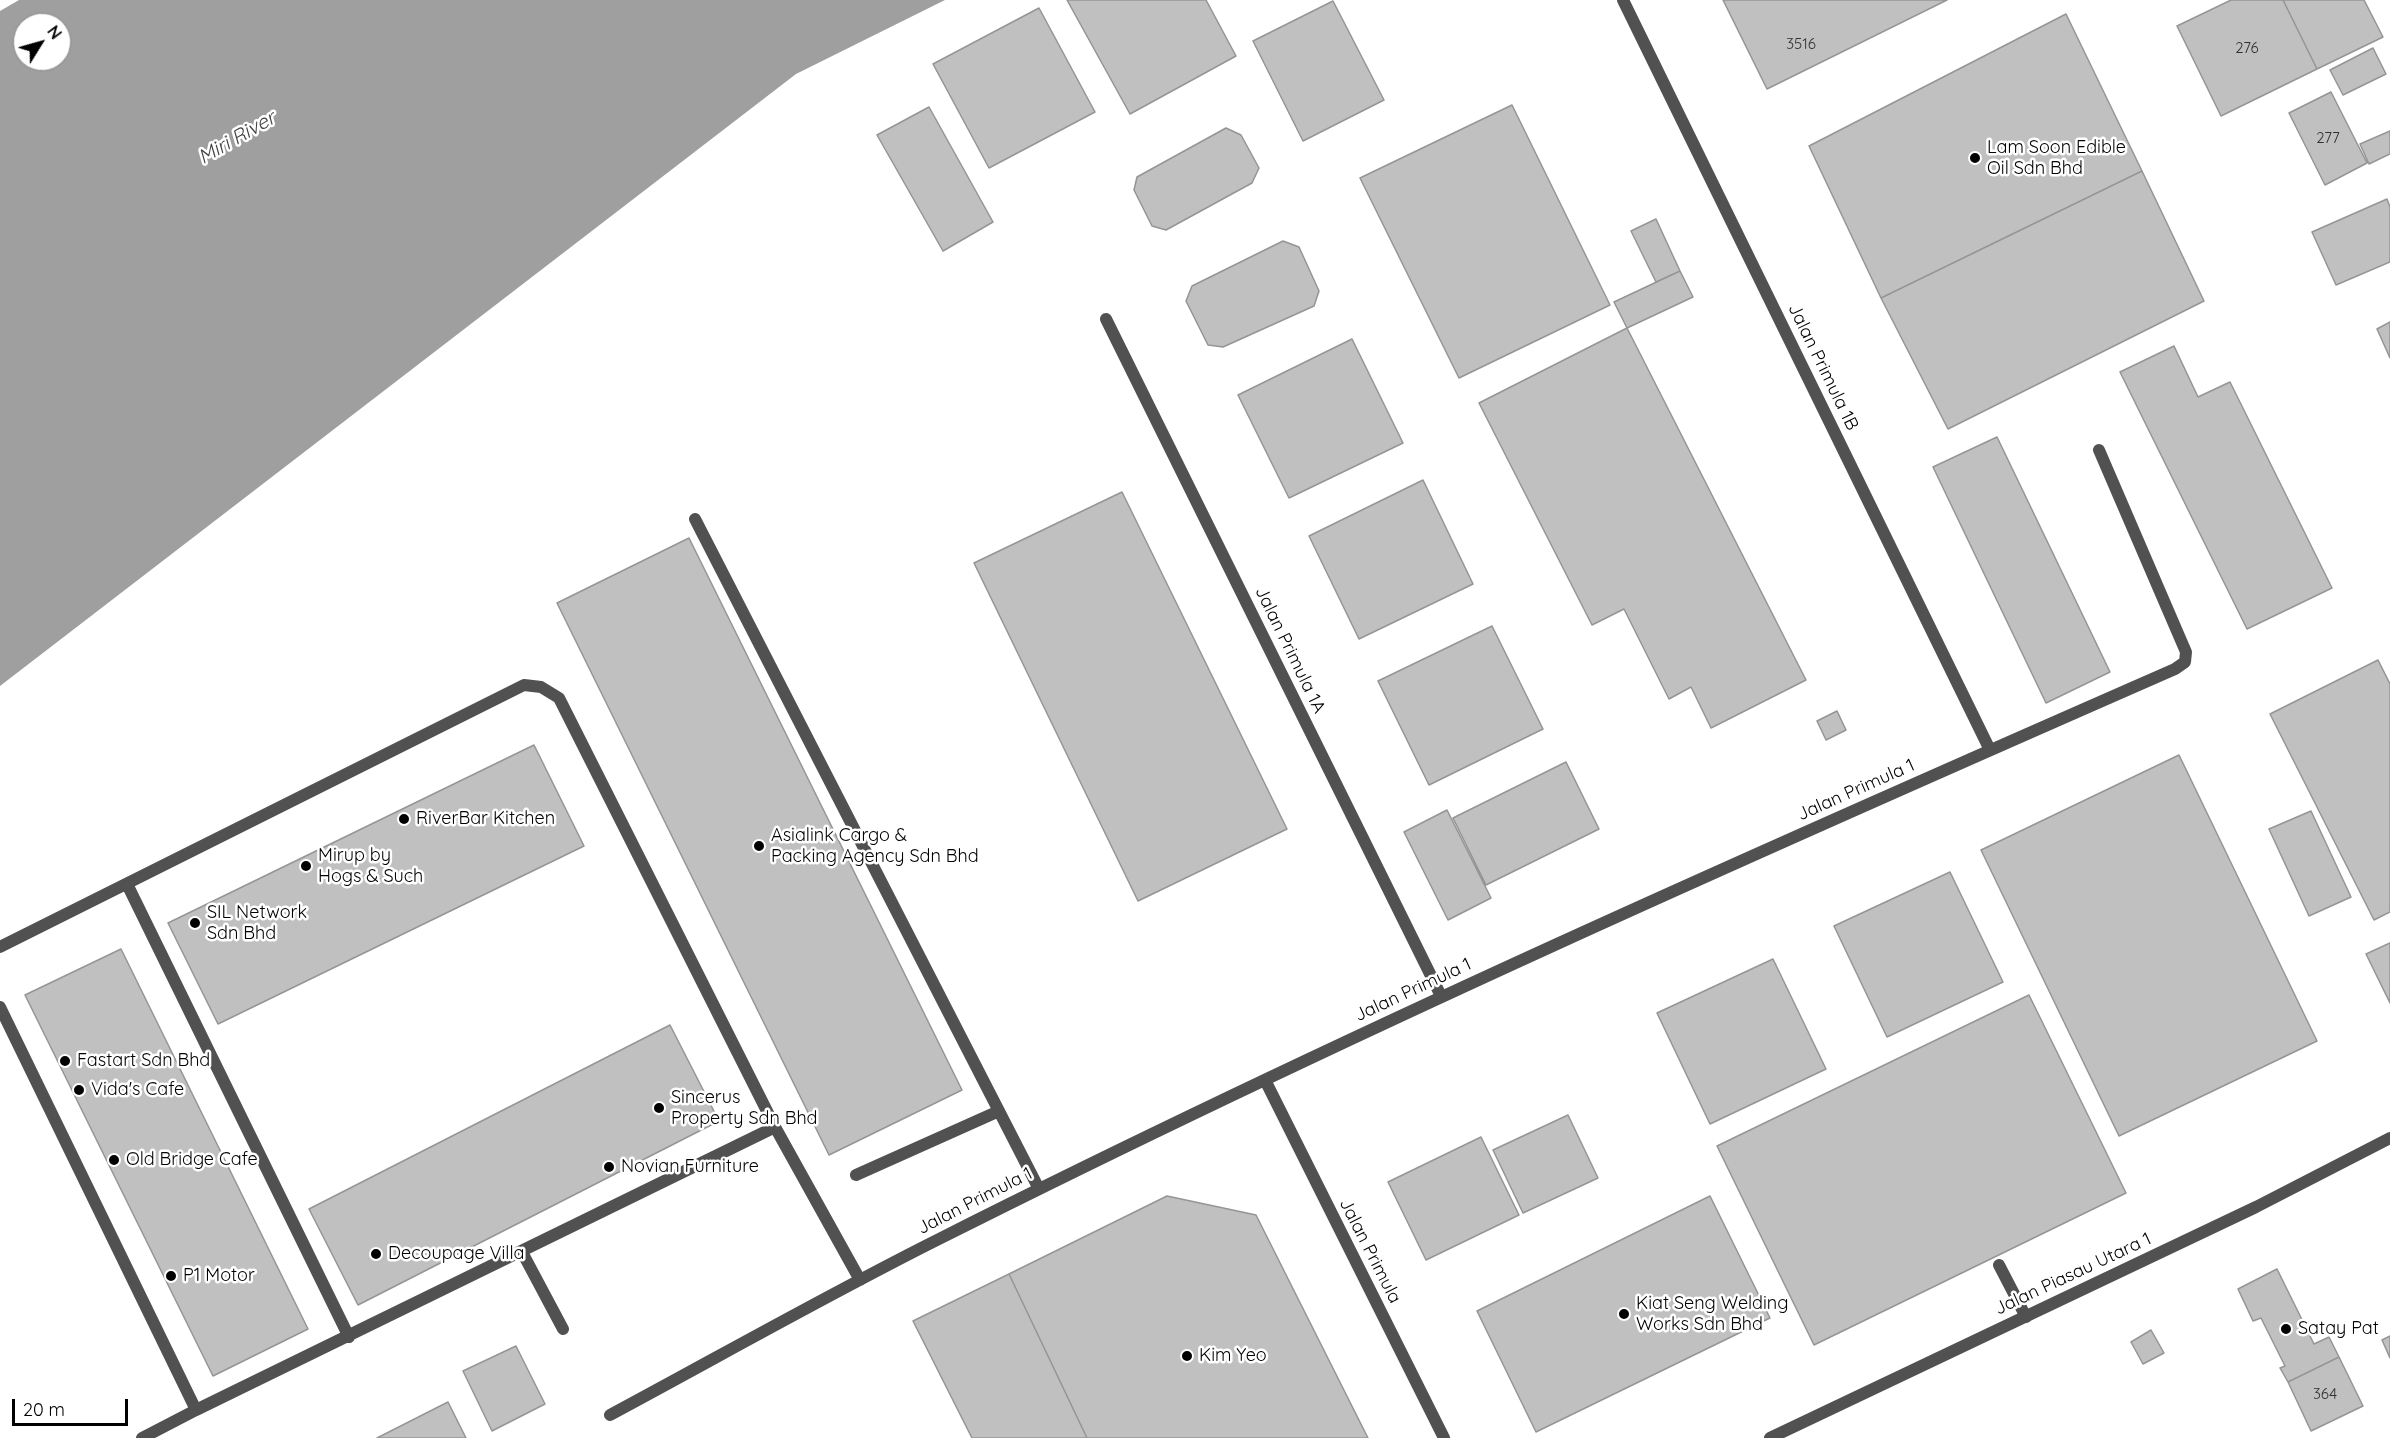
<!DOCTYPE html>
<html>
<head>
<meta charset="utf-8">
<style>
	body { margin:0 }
	#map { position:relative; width:2390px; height:1438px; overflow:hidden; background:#fff; font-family:Quicksand,sans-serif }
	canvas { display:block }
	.north { position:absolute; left:12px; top:12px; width:60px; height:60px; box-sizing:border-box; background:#fff; border:2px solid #999; border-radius:50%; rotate:53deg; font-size:16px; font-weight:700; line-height:24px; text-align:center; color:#000 }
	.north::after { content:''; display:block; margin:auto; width:21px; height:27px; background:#000; clip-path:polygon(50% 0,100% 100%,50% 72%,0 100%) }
	.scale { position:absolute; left:12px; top:1399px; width:116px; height:27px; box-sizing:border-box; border:3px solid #000; border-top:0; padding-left:8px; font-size:18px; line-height:21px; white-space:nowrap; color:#000; -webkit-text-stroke:4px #fff; paint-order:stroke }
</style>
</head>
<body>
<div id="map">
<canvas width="2390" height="1438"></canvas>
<div class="north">N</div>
<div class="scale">20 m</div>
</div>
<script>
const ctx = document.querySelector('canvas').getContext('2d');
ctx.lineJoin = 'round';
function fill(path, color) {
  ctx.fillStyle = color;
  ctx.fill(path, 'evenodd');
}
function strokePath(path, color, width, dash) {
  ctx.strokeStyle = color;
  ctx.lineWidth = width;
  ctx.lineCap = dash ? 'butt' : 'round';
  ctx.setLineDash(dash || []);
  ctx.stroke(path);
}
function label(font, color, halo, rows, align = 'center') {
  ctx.font = font + ' Quicksand,sans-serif';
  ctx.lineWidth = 5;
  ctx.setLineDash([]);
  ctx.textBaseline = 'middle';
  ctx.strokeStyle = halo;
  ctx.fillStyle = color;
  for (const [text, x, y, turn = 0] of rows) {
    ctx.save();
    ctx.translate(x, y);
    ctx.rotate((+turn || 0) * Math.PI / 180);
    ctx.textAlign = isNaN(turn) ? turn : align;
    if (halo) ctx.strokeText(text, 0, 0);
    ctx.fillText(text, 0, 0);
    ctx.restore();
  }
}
fill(new Path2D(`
	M19,0H945L796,74L0,686V11ZM24,24H60V60H24Z`), '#9f9f9f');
const building = new Path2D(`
	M1067,0H1206L1236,56L1130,114Z
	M1723,0H1947L1767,89Z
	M2231,0H2283L2317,69L2221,116L2177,26Z
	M2283,0H2364L2383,37L2317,69Z
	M1333,1L1384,100L1303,141L1253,41Z
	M1039,8L1095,112L989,168L933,64Z
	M2066,14L2142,171L1881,298L1809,146Z
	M2373,48L2386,74L2343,95L2330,70Z
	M2331,92L2367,163L2325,185L2289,113Z
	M1512,105L1610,305L1459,378L1360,178Z
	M929,107L993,222L943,251L877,135Z
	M1226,128L1241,135L1259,168L1252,183L1166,230L1152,226L1134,190L1137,177Z
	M2390,131V154L2369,164L2360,144Z
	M2142,171L2204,301L1948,429L1881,298Z
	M2387,199L2390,207V262L2336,285L2312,232Z
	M1656,219L1680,271L1656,282L1631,231Z
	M1283,241L1299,247L1319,291L1314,306L1223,347L1208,345L1186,301L1192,286Z
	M1680,271L1693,297L1627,328L1614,302Z
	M2390,322V358L2377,329Z
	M1627,328L1806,680L1711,728L1691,687L1669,699L1624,609L1592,625L1479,403Z
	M1352,339L1403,443L1289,498L1238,395Z
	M2174,346L2198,397L2230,382L2332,588L2247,629L2120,372Z
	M1997,437L2110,672L2046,703L1933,467Z
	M1423,480L1473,584L1359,639L1309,536Z
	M1122,492L1287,829L1138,901L974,563Z
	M689,538L962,1090L829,1155L557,603Z
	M1492,626L1543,729L1429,785L1378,681Z
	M2378,660L2390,684V912L2374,920L2270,714Z
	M1837,711L1846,730L1826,740L1817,721Z
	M534,745L584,846L218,1024L168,923Z
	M2179,755L2317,1041L2119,1136L1981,850Z
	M1566,762L1599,829L1486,885L1453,818Z
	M1447,810L1491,898L1448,920L1404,832Z
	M2311,811L2351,897L2309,916L2269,829Z
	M1950,872L2003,982L1887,1037L1834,926Z
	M2390,943V1003L2366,954Z
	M121,949L308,1329L213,1376L25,995Z
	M1773,959L1826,1069L1710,1124L1657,1013Z
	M2029,995L2126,1193L1814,1345L1717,1146Z
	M670,1025L719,1121L358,1305L309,1209Z
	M1568,1115L1598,1178L1523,1213L1493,1150Z
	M1481,1137L1519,1215L1426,1260L1388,1182Z
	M1167,1196L1256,1215L1368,1438H1087L1009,1274Z
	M1710,1196L1770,1318L1536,1432L1477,1311Z
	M2277,1269L2314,1344L2329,1337L2339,1357L2288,1382L2280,1368L2285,1366L2261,1318L2253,1321L2238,1289Z
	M1009,1274L1087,1438H972L913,1321Z
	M2151,1330L2164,1353L2143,1364L2131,1342Z
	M2390,1336V1358L2382,1340Z
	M516,1346L545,1404L492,1431L463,1371Z
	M2339,1357L2363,1406L2311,1431L2288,1382Z
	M448,1402L466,1438H377Z`);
fill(building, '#c0c0c0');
strokePath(building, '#959595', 1.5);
strokePath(new Path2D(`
	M1623,0L1990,750
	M1106,319L1441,996
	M695,519L1039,1189
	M127,884L349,1337
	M0,947L524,685L541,687L559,698L775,1127L860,1280
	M0,1007L196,1410L142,1438
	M1265,1080L1444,1438
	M856,1175L999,1111
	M522,1252L563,1329
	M1999,1265L2026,1317
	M196,1410L775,1127
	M610,1415C720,1356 829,1294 941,1238C1346,1034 1760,851 2175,669L2185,662L2186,652L2099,450`), '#515151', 12);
strokePath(new Path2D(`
	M1770,1438L2256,1207L2390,1138`), '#515151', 12);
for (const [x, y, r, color] of [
	[1975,158,6,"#000"],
	[404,819,6,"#000"],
	[759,846,6,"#000"],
	[306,866,6,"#000"],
	[195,923,6,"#000"],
	[65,1061,6,"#000"],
	[79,1090,6,"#000"],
	[659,1108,6,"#000"],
	[114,1160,6,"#000"],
	[609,1167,6,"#000"],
	[376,1254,6,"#000"],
	[171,1276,6,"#000"],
	[1624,1314,6,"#000"],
	[2286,1329,6,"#000"],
	[1187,1356,6,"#000"]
]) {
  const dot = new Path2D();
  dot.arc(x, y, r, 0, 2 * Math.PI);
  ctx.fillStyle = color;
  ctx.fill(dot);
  strokePath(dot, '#fff', 2);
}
label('15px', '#303030', null, [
	["3516",1801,44],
	["276",2247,48],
	["277",2328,138],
	["364",2325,1394]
]);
label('18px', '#000', '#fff', [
	["Lam Soon Edible",1987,148],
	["Oil Sdn Bhd",1987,169],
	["RiverBar Kitchen",416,819],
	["Asialink Cargo &",771,836],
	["Packing Agency Sdn Bhd",771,857],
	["Mirup by",318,856],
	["Hogs & Such",318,877],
	["SIL Network",207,913],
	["Sdn Bhd",207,934],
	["Fastart Sdn Bhd",77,1061],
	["Vida's Cafe",91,1090],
	["Sincerus",671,1098],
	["Property Sdn Bhd",671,1119],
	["Old Bridge Cafe",126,1160],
	["Novian Furniture",621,1167],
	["Decoupage Villa",388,1254],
	["P1 Motor",183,1276],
	["Kiat Seng Welding",1636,1304],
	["Works Sdn Bhd",1636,1325],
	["Satay Pat",2298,1329],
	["Kim Yeo",1199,1356]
], 'left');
label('18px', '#000', '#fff', [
	["Jalan Primula 1B",1823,367,64],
	["Jalan Primula 1A",1290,650,64],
	["Jalan Primula 1",1856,790,-24],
	["Jalan Primula 1",1413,990,-25],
	["Jalan Primula 1",975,1201,-27],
	["Jalan Primula",1370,1251,63],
	["Jalan Piasau Utara 1",2073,1274,-25]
]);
label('italic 20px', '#404040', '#fff', [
	["Miri River",237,138,-30]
]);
</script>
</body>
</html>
